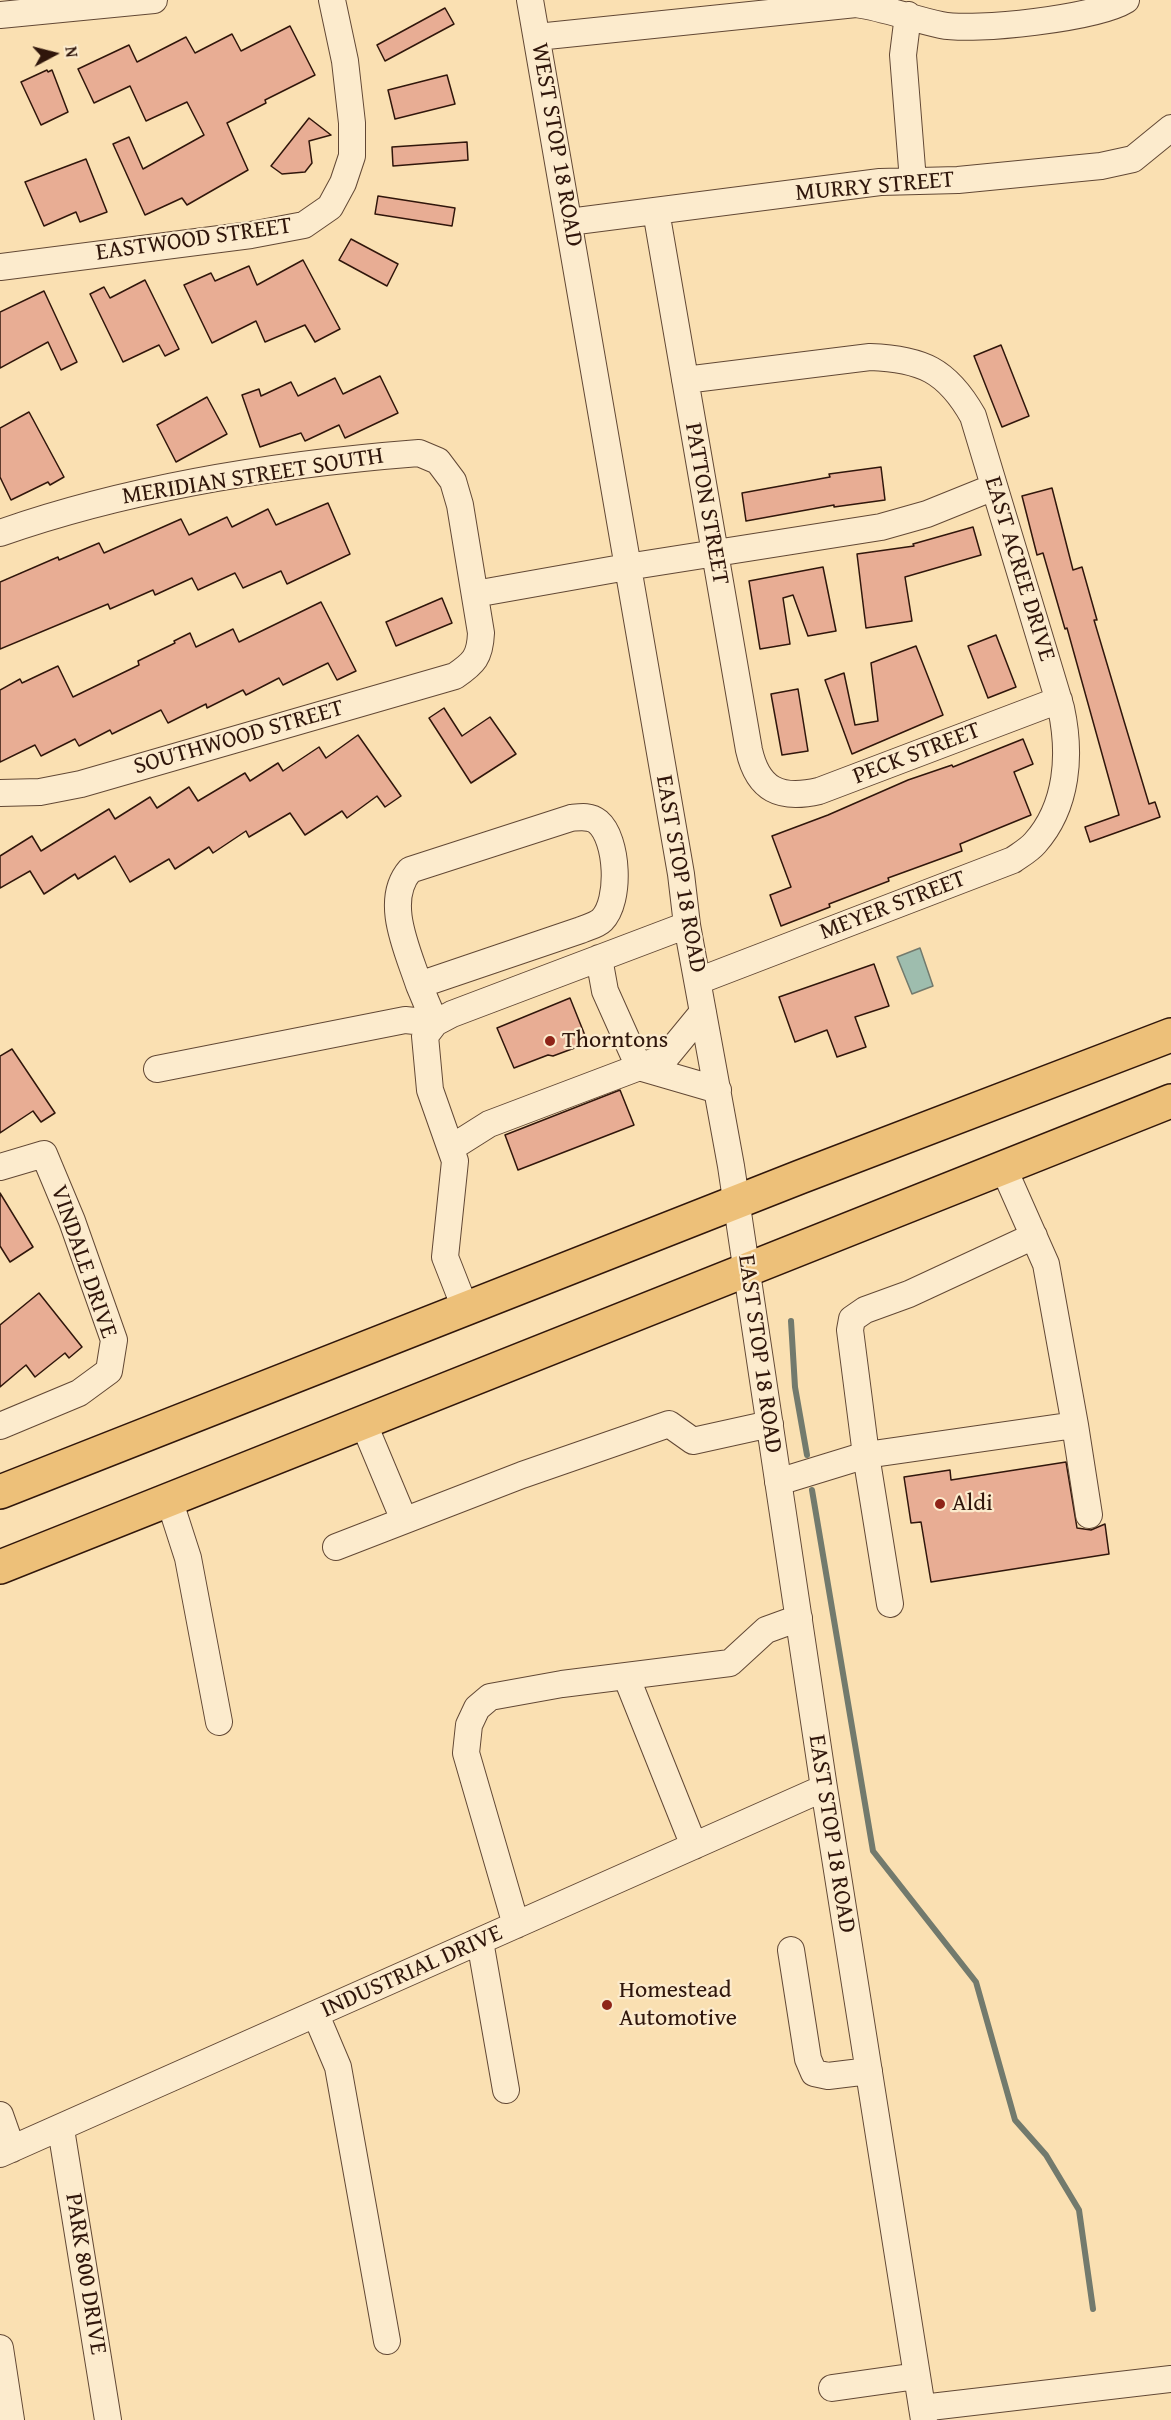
<!DOCTYPE html>
<html>
<head>
<meta charset="utf-8">
<style>
	body { margin:0 }
	#map { position:relative; width:1171px; height:2420px; overflow:hidden; background:#fae0b2; font-family:"Gentium Book Plus",serif }
	canvas { display:block }
	.north { position:absolute; left:24px; top:24px; width:60px; height:60px; -webkit-text-stroke:4px #fcebcd; paint-order:stroke; rotate:83deg; font-size:16px; font-weight:700; line-height:24px; text-align:center; color:#30160b }
	.north::after { content:''; display:block; margin:auto; width:21px; height:27px; background:#30160b; clip-path:polygon(50% 0,100% 100%,50% 72%,0 100%) }
</style>
</head>
<body>
<div id="map">
<canvas width="1171" height="2420"></canvas>
<div class="north">N</div>
</div>
<script>
const ctx = document.querySelector('canvas').getContext('2d');
ctx.lineJoin = 'round';
function fill(path, color) {
  ctx.fillStyle = color;
  ctx.fill(path, 'evenodd');
}
function strokePath(path, color, width, dash) {
  ctx.strokeStyle = color;
  ctx.lineWidth = width;
  ctx.lineCap = dash ? 'butt' : 'round';
  ctx.setLineDash(dash || []);
  ctx.stroke(path);
}
function label(font, color, halo, rows, align = 'center') {
  ctx.font = font + ' "Gentium Book Plus",serif';
  ctx.lineWidth = 4.5;
  ctx.setLineDash([]);
  ctx.textBaseline = 'middle';
  ctx.strokeStyle = halo;
  ctx.fillStyle = color;
  for (const [text, x, y, turn = 0] of rows) {
    ctx.save();
    ctx.translate(x, y);
    ctx.rotate((+turn || 0) * Math.PI / 180);
    ctx.textAlign = isNaN(turn) ? turn : align;
    if (halo) ctx.strokeText(text, 0, 0);
    ctx.fillText(text, 0, 0);
    ctx.restore();
  }
}
const water = new Path2D(`
	M920,948L933,986L912,994L897,957Z`);
fill(water, '#9ebdae');
strokePath(water, '#727a6d', 1.5);
strokePath(new Path2D(`
	M791,1321L795,1387L807,1455
	M812,1490L873,1851L976,1982L1015,2120L1046,2155L1079,2210L1093,2309`), '#727a6d', 6);
const building = new Path2D(`
	M445,8L454,24L385,61L377,45Z
	M290,26L315,75L265,100L266,103L227,123L248,170L187,205L182,198L145,215L113,144L129,137L143,169L204,135L187,102L146,121L130,86L94,103L78,69L129,45L137,62L186,37L195,53L232,34L241,51Z
	M47,70L48,72L52,70L68,112L41,125L21,82Z
	M447,75L455,104L395,119L388,90Z
	M309,118L331,135L309,141L312,163L305,172L282,174L271,166Z
	M467,142L468,160L393,166L392,147Z
	M86,159L107,212L80,222L76,212L44,226L25,182Z
	M378,196L455,208L452,226L375,214Z
	M351,239L398,264L387,286L339,260Z
	M303,260L340,329L315,342L305,325L265,342L256,321L212,343L184,285L211,273L215,281L249,266L257,285Z
	M145,280L179,349L165,356L159,345L123,362L90,294L104,287L110,298Z
	M44,291L77,362L61,370L48,342L0,368V312Z
	M1001,345L1029,416L1002,427L974,356Z
	M380,376L398,413L345,438L339,425L305,441L301,433L260,447L242,395L259,389L261,396L291,382L298,396L335,378L343,394Z
	M207,397L227,434L176,462L157,425Z
	M29,412L64,477L50,485L48,482L11,500L0,477V428Z
	M881,467L885,500L834,507V505L746,521L742,493L830,477L829,474Z
	M1052,488L1073,570L1082,567L1097,620H1094L1124,721L1149,804L1155,802L1160,817L1090,842L1085,827L1119,815L1067,628L1065,629L1043,553L1037,555L1022,496Z
	M328,503L350,554L287,584L281,571L243,588L235,573L198,590L192,578L155,595L153,590L110,609L108,604L0,649V582L58,557L59,560L99,543L104,553L181,519L189,535L227,517L232,527L268,509L276,525Z
	M973,527L981,555L905,577L912,621L866,628L857,554L914,546L913,544Z
	M823,567L836,631L808,636L793,595L783,598L790,644L760,649L749,581Z
	M442,598L452,623L396,646L386,622Z
	M321,602L356,671L337,680L328,663L283,685L279,678L246,695L243,690L207,708L206,704L168,723L161,710L112,734L110,730L79,746L75,739L41,756L35,745L0,762V690L20,679L22,683L58,666L73,697L139,665L138,661L175,643L174,641L190,633L196,647L233,629L239,642Z
	M996,635L1016,687L988,698L968,646Z
	M916,646L943,715L852,754L825,680L844,673L855,725L878,721L871,663Z
	M798,689L808,751L782,755L771,694Z
	M444,708L462,736L490,717L516,754L471,783L429,718Z
	M358,735L401,796L385,807L377,796L347,818L342,811L305,835L290,813L249,837L246,831L213,853L209,847L175,869L169,859L130,882L115,856L78,879L75,874L44,894L30,871L0,888V856L32,836L41,851L109,809L115,819L150,797L157,808L189,787L198,801L245,773L250,781L278,763L283,771L319,747L326,758Z
	M1023,739L1033,764L1014,772L1031,815L960,844L962,851L888,878L889,881L829,904L830,907L781,926L770,895L791,887L772,836L828,815L908,780L952,765L953,767Z
	M874,964L889,1006L855,1017L866,1047L837,1057L827,1030L795,1042L779,997Z
	M570,998L588,1043L553,1056L548,1055L514,1068L497,1028Z
	M12,1049L55,1113L41,1122L33,1111L0,1133V1056Z
	M620,1090L634,1125L518,1170L505,1135Z
	M0,1193L33,1247L10,1262L0,1246Z
	M39,1293L82,1347L69,1358L65,1353L35,1377L26,1365L0,1387V1325Z
	M1066,1462L1077,1528L1091,1530L1105,1524L1109,1554L931,1582L921,1522L911,1523L904,1477L950,1470L951,1480Z`);
fill(building, '#e8ad94');
strokePath(building, '#30160b', 1.5);
const minor = new Path2D(`
	M530,0L681,874L687,925L731,1166L824,1788L924,2420
	M0,15L154,0
	M908,15L903,55L913,181
	M537,37L856,4C885,8 912,19 941,25C974,32 1097,18 1126,0
	M656,211L749,750C758,790 780,800 819,791L1059,700
	M569,222L880,182L958,180L1101,166L1133,159L1171,128
	M0,267L251,235L304,225L330,207L343,183L352,156V123L345,61L332,0
	M685,380L870,357C922,359 947,370 973,416L1061,708C1071,754 1068,806 1035,843C1029,850 1020,855 1013,860L698,981
	M0,533C134,486 278,464 419,453L438,461L453,481L460,505L481,633C480,657 474,663 455,676L81,784L40,792L0,793
	M475,594L627,567L881,527L927,514L994,487
	M599,958L605,991L639,1067L718,1090
	M157,1069L405,1020L435,1023L419,985L581,930C588,927 597,925 602,920C621,901 618,839 598,822C590,815 580,817 571,818L410,870C383,901 408,951 419,985
	M451,1148L489,1124L666,1057L703,1012
	M0,1167L44,1154L72,1221L114,1340L109,1371L79,1393L0,1426
	M465,1308L445,1257L455,1161L430,1090L425,1036L435,1023L452,1014L687,925
	M363,1422L404,1520
	M1075,1425L1089,1515
	M778,1482L866,1455L1075,1425L1046,1264L1003,1167
	M169,1499L188,1558L219,1722
	M336,1547L522,1475L669,1424L693,1441L770,1424
	M890,1604L866,1455L850,1330L852,1319L865,1310L909,1294L1034,1236
	M626,1676L694,1846
	M516,1925L466,1753L469,1725L477,1708L490,1697L562,1684L730,1663L766,1630L799,1618
	M480,1941L506,2090
	M791,1950L808,2059L814,2073L828,2076L869,2071
	M316,2015L338,2067L387,2341
	M0,2115L12,2149
	M61,2129L108,2420
	M0,2154L824,1788
	M0,2348L11,2420
	M832,2388L917,2376
	M922,2408L1171,2379`);
const major = new Path2D(`
	M0,1492L800,1177L1171,1035
	M0,1567L1171,1101`);
strokePath(minor, '#624835', 28);
strokePath(major, '#30160b', 36);
strokePath(minor, '#fcebcd', 26);
strokePath(major, '#edc079', 33);
for (const [x, y, r, color] of [
	[550,1041,6,"#8f2418"],
	[940,1504,6,"#8f2418"],
	[607,2005,6,"#8f2418"]
]) {
  const dot = new Path2D();
  dot.arc(x, y, r, 0, 2 * Math.PI);
  ctx.fillStyle = color;
  ctx.fill(dot);
  strokePath(dot, '#fcebcd', 2);
}
label('24px', '#30160b', '#fcebcd', [
	["WEST STOP 18 ROAD",556,145,80],
	["MURRY STREET",875,187,-5],
	["EASTWOOD STREET",194,240,-8],
	["MERIDIAN STREET SOUTH",253,477,-9],
	["PATTON STREET",706,504,80],
	["EAST ACREE DRIVE",1019,569,73],
	["SOUTHWOOD STREET",239,738,-16],
	["PECK STREET",917,754,-21],
	["EAST STOP 18 ROAD",680,874,80],
	["MEYER STREET",893,906,-21],
	["VINDALE DRIVE",83,1262,71],
	["EAST STOP 18 ROAD",759,1354,82],
	["EAST STOP 18 ROAD",831,1834,81],
	["INDUSTRIAL DRIVE",412,1972,-24],
	["PARK 800 DRIVE",85,2274,81]
]);
label('24px', '#30160b', '#fcebcd', [
	["Thorntons",562,1041],
	["Aldi",952,1504],
	["Homestead",619,1991],
	["Automotive",619,2019]
], 'left');
</script>
</body>
</html>
